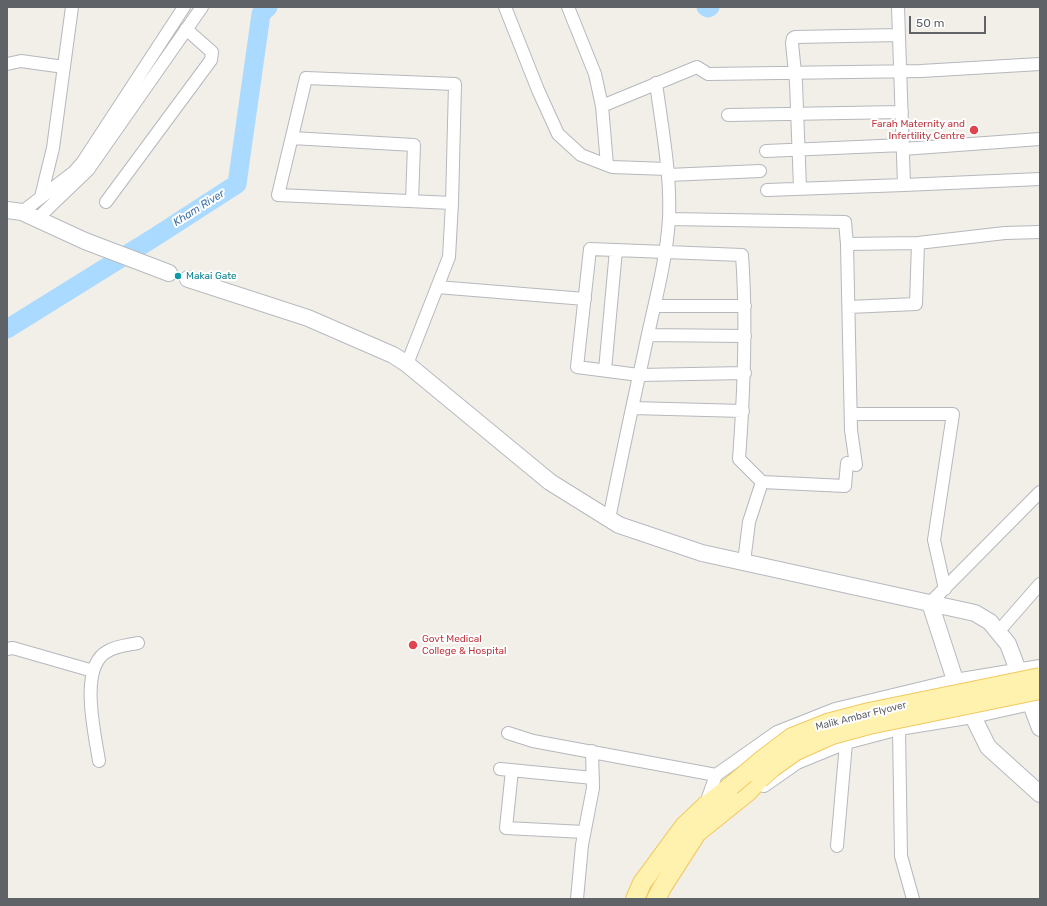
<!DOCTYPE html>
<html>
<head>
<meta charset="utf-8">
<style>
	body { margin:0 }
	#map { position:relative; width:1047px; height:906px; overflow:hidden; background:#f1efe8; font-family:Rubik,sans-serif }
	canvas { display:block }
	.frame { position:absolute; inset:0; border:8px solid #5f6368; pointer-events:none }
	.scale { position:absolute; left:909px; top:16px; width:77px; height:18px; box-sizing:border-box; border:2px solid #5f6368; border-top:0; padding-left:5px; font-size:12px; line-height:14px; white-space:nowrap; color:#5f6368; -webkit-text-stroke:3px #fff; paint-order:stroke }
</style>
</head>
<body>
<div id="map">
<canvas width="1047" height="906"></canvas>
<div class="frame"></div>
<div class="scale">50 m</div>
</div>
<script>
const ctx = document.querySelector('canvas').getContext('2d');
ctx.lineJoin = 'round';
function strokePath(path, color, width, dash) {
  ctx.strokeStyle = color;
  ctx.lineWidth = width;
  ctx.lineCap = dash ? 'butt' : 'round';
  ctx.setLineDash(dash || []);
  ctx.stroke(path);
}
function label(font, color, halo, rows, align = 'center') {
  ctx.font = font + ' Rubik,sans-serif';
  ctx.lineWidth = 4;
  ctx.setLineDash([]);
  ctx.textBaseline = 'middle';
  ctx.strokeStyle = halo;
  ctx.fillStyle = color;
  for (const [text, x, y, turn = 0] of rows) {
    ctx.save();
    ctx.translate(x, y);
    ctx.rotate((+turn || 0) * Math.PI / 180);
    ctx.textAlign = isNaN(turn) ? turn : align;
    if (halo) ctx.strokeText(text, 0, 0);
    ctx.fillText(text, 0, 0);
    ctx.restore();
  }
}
strokePath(new Path2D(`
	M706,7L708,8L710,7
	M7,329L155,237L237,184L261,14L268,7`), '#aadaff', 19);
const street = new Path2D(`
	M505,7L538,90L558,134L581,155L612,167L667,169
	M568,7L595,74L602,106L607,165
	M898,7L904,185L1040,179
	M7,64L21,61L64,67
	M602,106L697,67L708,74L921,71L1040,64
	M728,115L902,112
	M292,138L414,145L412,201
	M903,149L1040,139
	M766,151L903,145
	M668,175L760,171
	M800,188L796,83L792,43L793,38L795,37L899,35
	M767,190L904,185
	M41,197L53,148L72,7
	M106,202L211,60L212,52L186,29
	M22,212L74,172L82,163L184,7
	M37,219L88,170L202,7
	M669,219L845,222L847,244
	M437,287L585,299
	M655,306H745
	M849,307L916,304L918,243
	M648,335L745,336
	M407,364L449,257L452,203L455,84L306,78L278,195L452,203
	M605,370L616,250
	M745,373L639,375L577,367L590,249L742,255C747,323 744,391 739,459L762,482
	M632,408L743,411
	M851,414H953L934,540L945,589
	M609,519C620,464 632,408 644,353C653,308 666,265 669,219C671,174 662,128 656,83
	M744,562L749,522L762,482L845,486L847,463L856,465L851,430L847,244L918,243L1005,233L1040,232
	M930,603L1040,492
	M998,632L1040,584
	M7,649L13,648L93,671
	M899,729L901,856L913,899
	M508,733L533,741L716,775
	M99,761C95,734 78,666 108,651C116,646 129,645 138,643
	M500,769L593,778
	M512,770L506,828L584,832
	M764,786L797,763L846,743L899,729L973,717L1040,702
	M705,806L716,775L777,732L835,709L955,680L1040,666
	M837,846L846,743
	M577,899L582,845L593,788L592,751`);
const secondary = new Path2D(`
	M7,210L22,212L85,241L169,273
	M188,279L308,318L393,355L407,364L550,482L619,525L702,553L975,613L990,622L1008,644L1040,728
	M930,603L955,680L988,747L1040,794`);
const primary = new Path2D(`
	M635,899L642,883L684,826L705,806L731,786
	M656,899L663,886L697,833L748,792L760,779`);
strokePath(street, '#b5b8bc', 14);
strokePath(secondary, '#b6babf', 18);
strokePath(primary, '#f2c960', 20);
strokePath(street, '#fff', 12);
strokePath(secondary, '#fff', 16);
strokePath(primary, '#fff2af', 18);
const primaryBridge = new Path2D(`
	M760,779L772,768L796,751L832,735L869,725L1040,690
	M731,786L763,759L792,737L827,723L869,712L1040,677`);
strokePath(primaryBridge, '#f2c960', 20, []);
strokePath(primaryBridge, '#fff2af', 18);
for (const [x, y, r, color] of [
	[974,130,5,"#e0444e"],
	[178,276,4,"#0f9aa8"],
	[413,645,5,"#e0444e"]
]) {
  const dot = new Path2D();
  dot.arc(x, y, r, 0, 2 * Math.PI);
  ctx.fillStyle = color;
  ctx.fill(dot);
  strokePath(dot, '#fff', 1.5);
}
label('10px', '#be3a42', '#fff', [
	["Farah Maternity and",965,124],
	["Infertility Centre",965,136],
	["Govt Medical",422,639,"left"],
	["College & Hospital",422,651,"left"]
], 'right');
label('10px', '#0d838f', '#fff', [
	["Makai Gate",186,276]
], 'left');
label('10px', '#5f6368', '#fff', [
	["Malik Ambar Flyover",861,716,-14]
]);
label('italic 11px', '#4174aa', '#fff', [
	["Kham River",199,208,-32]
]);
</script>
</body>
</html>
